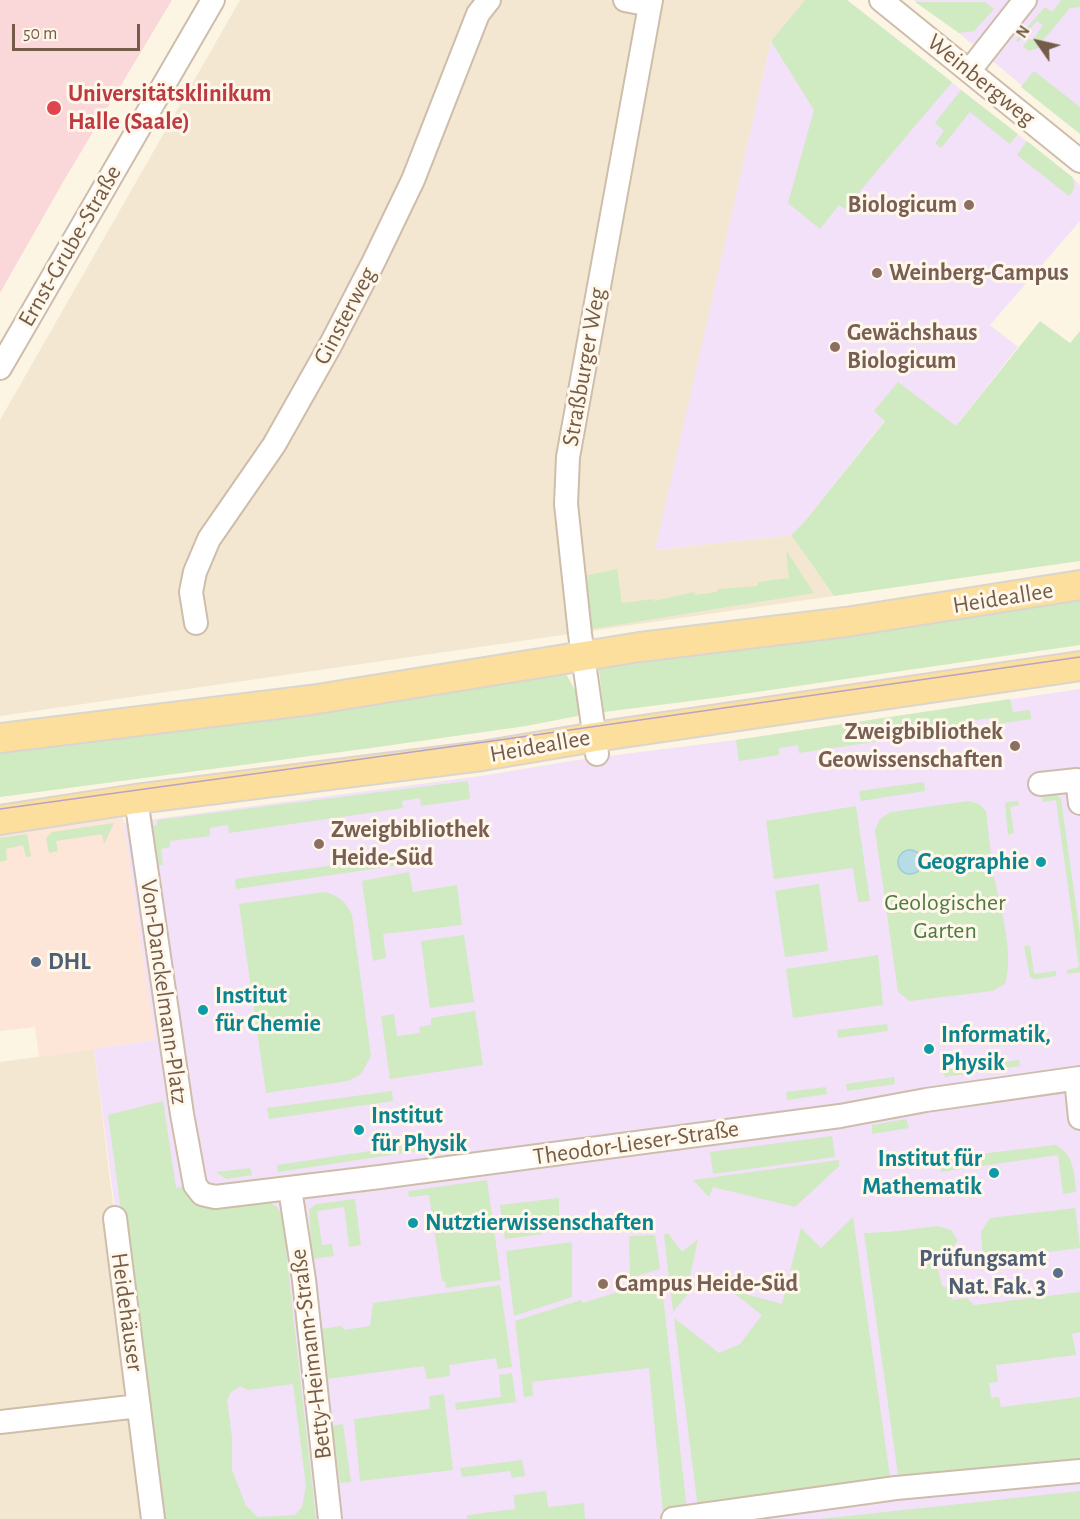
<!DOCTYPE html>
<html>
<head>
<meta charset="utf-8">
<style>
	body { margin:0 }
	#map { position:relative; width:1080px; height:1519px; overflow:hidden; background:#fcf5e4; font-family:"Alegreya Sans",sans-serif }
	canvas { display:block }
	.north { position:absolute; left:1008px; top:12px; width:60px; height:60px; -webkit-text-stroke:4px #fff8ea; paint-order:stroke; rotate:304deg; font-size:16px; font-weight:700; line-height:24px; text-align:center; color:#755c49 }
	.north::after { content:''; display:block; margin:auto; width:21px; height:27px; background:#755c49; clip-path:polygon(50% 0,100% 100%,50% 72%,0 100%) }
	.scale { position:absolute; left:12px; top:24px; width:128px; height:27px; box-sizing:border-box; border:3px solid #755c49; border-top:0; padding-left:8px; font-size:18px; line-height:21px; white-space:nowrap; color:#755c49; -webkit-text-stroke:4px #fff8ea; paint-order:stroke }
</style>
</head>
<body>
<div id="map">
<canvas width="1080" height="1519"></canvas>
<div class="north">N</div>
<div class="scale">50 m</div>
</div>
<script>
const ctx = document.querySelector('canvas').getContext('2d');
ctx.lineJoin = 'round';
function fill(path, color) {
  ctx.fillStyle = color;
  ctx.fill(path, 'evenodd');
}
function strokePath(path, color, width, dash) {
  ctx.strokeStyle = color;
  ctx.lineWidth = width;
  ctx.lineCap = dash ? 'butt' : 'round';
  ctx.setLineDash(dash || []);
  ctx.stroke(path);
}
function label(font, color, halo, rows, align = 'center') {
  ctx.font = font + ' "Alegreya Sans",sans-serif';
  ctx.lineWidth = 6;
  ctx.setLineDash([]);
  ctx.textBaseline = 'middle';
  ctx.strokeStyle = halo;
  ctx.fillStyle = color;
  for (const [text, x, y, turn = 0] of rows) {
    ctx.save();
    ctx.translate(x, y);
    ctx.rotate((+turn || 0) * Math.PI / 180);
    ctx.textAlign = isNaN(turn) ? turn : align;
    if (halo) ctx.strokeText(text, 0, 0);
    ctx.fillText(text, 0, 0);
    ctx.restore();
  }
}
fill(new Path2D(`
	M240,0H805L771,41L656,550L791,535L834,596L0,716V420Z
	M94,1049L152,1519H0V1062Z`), '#f4e7d2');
fill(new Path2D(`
	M120,805L124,823L155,1040L39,1057L35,1027L0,1031V826Z`), '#fde5d7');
fill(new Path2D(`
	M805,0H847L1072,177L1080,185V221L990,325L1018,347L955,427L885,420L805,521L791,535L655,550L771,41Z
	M914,0H1080V134L959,33Z
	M1080,689V1519H156L94,1049L155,1040L124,823L481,776L577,760L736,740Z`), '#f2e1f9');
fill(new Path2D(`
	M0,0H172L63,182L0,293Z`), '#fad7d9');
fill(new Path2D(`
	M805,0H847L952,82L845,209L839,205L820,229L788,203L814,110L771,41Z
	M1061,0H1080V7L1070,8L1036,49L1029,51L1023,47L1029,39L1033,40L1043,25L1037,21L1018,42L1016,40L1045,7L1052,12Z
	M915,2H985L994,9L974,31L959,33Z
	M1034,71L1080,107V134L1021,87Z
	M961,90L1018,134L1010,144L970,112L941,148L935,143L944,131L935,123Z
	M1027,141L1072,177C1076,185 1075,189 1069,196L1017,155Z
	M1040,321L1070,343L1080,331V561L834,596L791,535L805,521L885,421L874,411L898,382L956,426Z
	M786,550L814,593L592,629L584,576L617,569L622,603L653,599L654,601L694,592L695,595L717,592V589L758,586V582L789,578Z
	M1080,593V645L722,697L604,712L598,662Z
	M563,669L578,695L583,715L526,726L371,748L0,797V743Z
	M1010,699L1013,712L1030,710L1031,719L991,725L990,718L970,721L971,728L799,753L798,745L779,748V755L739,761L736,740Z
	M468,781L470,799L421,806L420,798L402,801L403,808L229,833L228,825L210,828V836L170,841V847L161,849L163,865H159L153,826L157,825V820Z
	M924,782L925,791L861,801L859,791Z
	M1057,795L1061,799L1080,934V972L1067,974V970L1079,967L1056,800L1043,802L1042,797Z
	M969,801L979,804L986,811C989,836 991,862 996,886C1002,913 1014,957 1005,984L992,991L910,1001L898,992L875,830L880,819L891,812Z
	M1018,801L1019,805L1010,807L1014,833L1008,835L1005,805L1007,802Z
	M856,806L870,901L858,902L853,868L774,879L766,821Z
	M114,823L104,844L102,834L56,841L58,851L49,853L46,838L52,832Z
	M27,834L31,856L26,857L23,845L6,849L7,860L0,862V838Z
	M406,855L407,864L236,889L235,879Z
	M409,872L413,892L457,885L462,925L383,934L386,958L373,961L362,881Z
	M819,884L828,951L785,957L775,891Z
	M324,892C339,895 346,902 352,915L371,1056L361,1074L348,1081L266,1093L239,904Z
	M464,935L474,1002L430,1008L421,941Z
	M1024,946H1030L1034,974L1056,971V976L1036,979L1030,977Z
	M878,955L883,1005L793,1018L786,969Z
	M475,1011L483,1065L390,1079L381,1016L394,1014L397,1036L420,1033L419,1027L431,1025V1018Z
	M887,1024L888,1031L838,1038L837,1030Z
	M1019,1060L1020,1066L945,1077L943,1070Z
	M894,1077L895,1084L847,1091L846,1084Z
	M826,1087L827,1094L787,1100L786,1092Z
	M392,1091L393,1101L269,1119L267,1108Z
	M163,1101L176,1188L186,1186L269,1202L277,1207L282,1215L316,1519H163L108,1115ZM293,1384L306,1486L302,1507L295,1515L258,1517L246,1506L232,1470V1438L227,1400L231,1392L240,1386L248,1390Z
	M906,1119L909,1128L872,1134V1125Z
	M832,1136L835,1157L713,1174L710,1152Z
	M450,1139L451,1146L278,1172L277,1165Z
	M1056,1145C1074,1155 1074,1172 1076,1192L1063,1194L1058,1155L974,1167L971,1155Z
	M964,1157L966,1168L941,1172L939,1161Z
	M839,1160V1166L795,1207L713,1187L709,1197L693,1180Z
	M250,1168L252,1175L226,1179L216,1172Z
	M487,1180L501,1280L446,1288L445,1281H442L429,1195L409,1197L408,1191Z
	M559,1198V1216H541L543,1234L505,1239L500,1205Z
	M355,1199L361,1245L349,1247L344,1207L317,1211L322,1245L332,1244L334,1256L312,1259L309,1209L317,1204Z
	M1075,1208L1080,1248L983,1260L981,1232L990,1218Z
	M853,1217L890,1477L889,1481L698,1509L674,1318L719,1353L740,1344L762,1315L730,1290L782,1304L801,1228L821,1248Z
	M938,1226L951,1230L958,1241L937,1265L942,1286L950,1289L952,1300L967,1298L974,1305L1080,1292V1332L1072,1334L1076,1355L996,1365L998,1382L989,1383L991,1398L999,1397L1001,1407L1080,1397V1462L899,1482L864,1233L889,1232Z
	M668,1233L682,1252L698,1239L689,1281L697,1283L673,1312L664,1235Z
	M655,1235L660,1269L630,1278L629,1236Z
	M572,1242V1297L514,1316L506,1251Z
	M661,1278L687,1511L663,1513L649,1368L532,1382L533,1396L524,1397L515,1321L581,1300L583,1303L621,1291L623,1294L631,1291L630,1287Z
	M500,1285L512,1367L498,1369L496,1358L449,1365L450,1376L427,1379L424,1366L327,1379L321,1329L342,1326L344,1330L370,1326L373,1303Z
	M512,1373L516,1402L456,1410L455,1403L501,1397L499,1375Z
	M444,1394L453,1470L360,1481L354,1419L430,1409L429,1396Z
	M343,1424L351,1482L340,1483L332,1426Z
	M522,1460L525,1476L512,1478L510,1471L462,1477L460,1468Z
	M546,1491L548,1507L584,1503L585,1519H467V1515L515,1509L514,1495Z
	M1080,1491V1519H820Z`), '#d0eac2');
const water = new Path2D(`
	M898 862a12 12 0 1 1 24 0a12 12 0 1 1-24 0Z`);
fill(water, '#b8dce6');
strokePath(water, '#9ecbd8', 1.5);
const minor = new Path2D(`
	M625,0L650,5
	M881,0L1080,161
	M970,70L1025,0
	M0,368L213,0
	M196,623L191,592L195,572L209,539L274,445L331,344L374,261L413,180L478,14L489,0
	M597,754L580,634L566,504L568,457L651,0
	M1040,784L1077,780L1080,803
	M136,799L182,1114L195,1185L202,1194L215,1197L380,1177L840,1116L926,1100L1080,1078
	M1076,1079L1080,1118
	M290,1189L304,1280L330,1519
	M115,1218L153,1519
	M0,1422L139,1406
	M673,1519L896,1488L1080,1471`);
const major = new Path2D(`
	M0,738L311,700L640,647L846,622L1080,585
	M0,820L136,799L482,756L595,737L1080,666`);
strokePath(minor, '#cebdaa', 26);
strokePath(major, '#dbd5d0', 32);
strokePath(minor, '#fff', 22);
strokePath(major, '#fcdf9c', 28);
strokePath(new Path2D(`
	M0,809L528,736L1080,657`), '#b8a2c6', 1.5);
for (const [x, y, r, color] of [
	[54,108,8,"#e0444e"],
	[969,205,6,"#8d6e63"],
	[877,273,6,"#8d6e63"],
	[835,347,6,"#8d6e63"],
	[1015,746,6,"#8d6e63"],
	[319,844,6,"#8d6e63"],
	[1041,862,6,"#0f9aa8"],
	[36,962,6,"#5c6f8a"],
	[203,1010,6,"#0f9aa8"],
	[929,1049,6,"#0f9aa8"],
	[359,1130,6,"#0f9aa8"],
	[994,1173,6,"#0f9aa8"],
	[413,1223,6,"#0f9aa8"],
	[1058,1273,6,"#5c6f8a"],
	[603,1284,6,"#8d6e63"]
]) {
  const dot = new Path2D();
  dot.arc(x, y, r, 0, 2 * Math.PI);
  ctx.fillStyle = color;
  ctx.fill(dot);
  strokePath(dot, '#fff8ea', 2);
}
label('24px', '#755c49', '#fff8ea', [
	["Weinbergweg",981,80,39],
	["Ernst-Grube-Straße",70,246,-60],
	["Ginsterweg",345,316,-62],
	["Straßburger Weg",584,367,-80],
	["Heideallee",1003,598,-9],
	["Heideallee",540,746,-10],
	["Von-Danckelmann-Platz",164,992,82],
	["Theodor-Lieser-Straße",636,1143,-8],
	["Heidehäuser",127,1312,82],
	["Betty-Heimann-Straße",311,1354,-97]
]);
label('bold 24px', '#be3a42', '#fff8ea', [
	["Universitätsklinikum",68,94],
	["Halle (Saale)",68,122]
], 'left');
label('bold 24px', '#785e54', '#fff8ea', [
	["Biologicum",957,205,"right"],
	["Weinberg-Campus",889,273],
	["Gewächshaus",847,333],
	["Biologicum",847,361],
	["Zweigbibliothek",1003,732,"right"],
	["Geowissenschaften",1003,760,"right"],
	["Zweigbibliothek",331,830],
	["Heide-Süd",331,858],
	["Campus Heide-Süd",615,1284]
], 'left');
label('bold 24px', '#0d838f', '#fff8ea', [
	["Geographie",1029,862,"right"],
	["Institut",215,996],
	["für Chemie",215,1024],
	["Informatik,",941,1035],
	["Physik",941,1063],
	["Institut",371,1116],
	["für Physik",371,1144],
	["Institut für",982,1159,"right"],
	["Mathematik",982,1187,"right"],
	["Nutztierwissenschaften",425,1223]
], 'left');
label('24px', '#4e7b41', '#fff8ea', [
	["Geologischer",945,903],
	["Garten",945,931]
]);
label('bold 24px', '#4e5e75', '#fff8ea', [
	["DHL",48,962],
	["Prüfungsamt",1046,1259,"right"],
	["Nat. Fak. 3",1046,1287,"right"]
], 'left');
</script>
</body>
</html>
